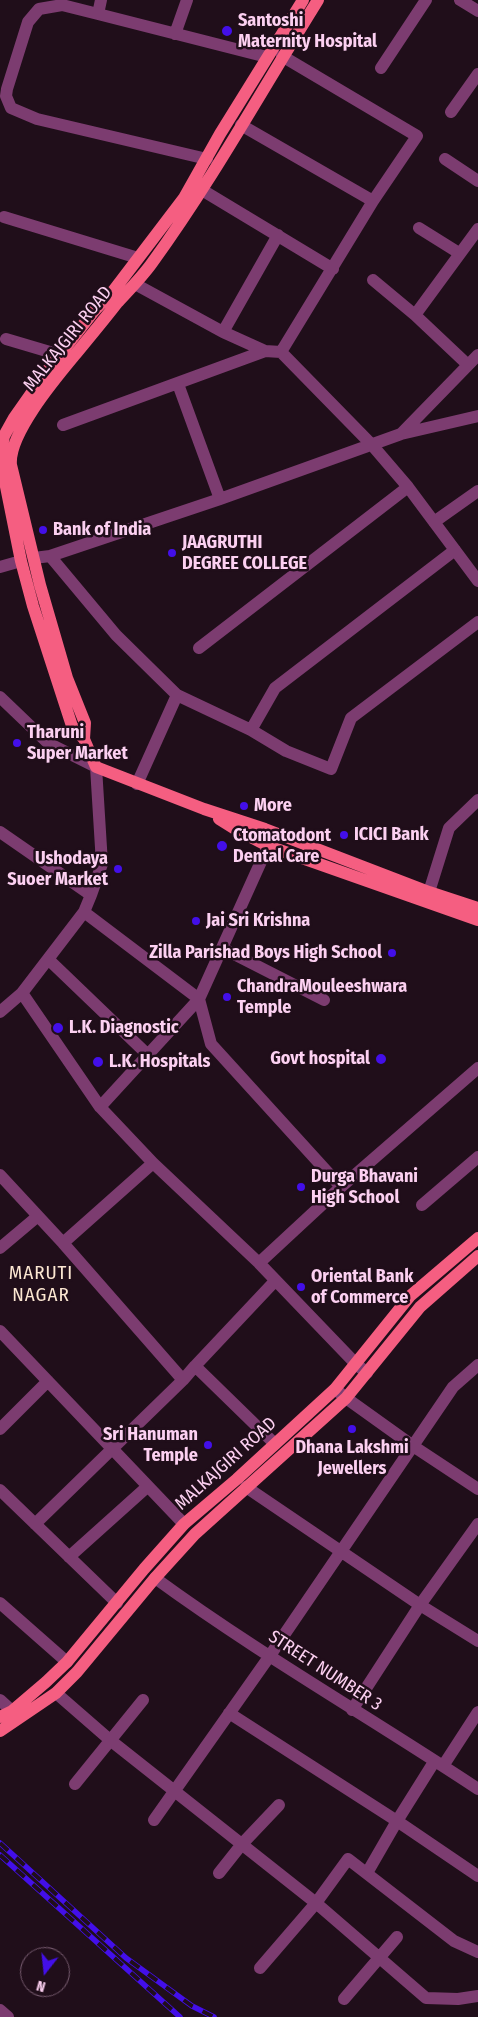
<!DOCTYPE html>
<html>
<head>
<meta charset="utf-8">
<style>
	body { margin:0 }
	#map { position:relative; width:478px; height:2017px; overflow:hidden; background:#200e1a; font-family:"Fira Sans Condensed",sans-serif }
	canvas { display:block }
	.north { position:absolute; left:20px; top:1947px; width:50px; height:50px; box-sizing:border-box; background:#200e1a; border:1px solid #785c70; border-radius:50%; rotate:196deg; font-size:14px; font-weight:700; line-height:20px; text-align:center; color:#fcd0f1 }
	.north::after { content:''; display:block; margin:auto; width:18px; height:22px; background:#430fe9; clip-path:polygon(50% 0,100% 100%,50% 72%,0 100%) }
</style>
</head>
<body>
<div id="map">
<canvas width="478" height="2017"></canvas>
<div class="north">N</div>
</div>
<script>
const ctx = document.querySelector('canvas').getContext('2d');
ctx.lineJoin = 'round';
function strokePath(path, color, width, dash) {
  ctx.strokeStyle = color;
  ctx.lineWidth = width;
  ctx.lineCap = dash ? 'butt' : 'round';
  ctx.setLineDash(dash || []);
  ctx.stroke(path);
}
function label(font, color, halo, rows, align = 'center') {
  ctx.font = font + ' "Fira Sans Condensed",sans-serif';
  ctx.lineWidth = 5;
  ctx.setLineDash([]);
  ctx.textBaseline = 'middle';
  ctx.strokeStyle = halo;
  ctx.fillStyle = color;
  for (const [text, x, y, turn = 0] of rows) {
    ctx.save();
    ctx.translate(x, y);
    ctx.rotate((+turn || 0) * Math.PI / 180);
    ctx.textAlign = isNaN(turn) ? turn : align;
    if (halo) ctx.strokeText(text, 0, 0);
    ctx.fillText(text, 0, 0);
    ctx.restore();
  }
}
strokePath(new Path2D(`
	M101,0L98,14L267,57
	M460,0L478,11
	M98,14L62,5L39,9L28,22L7,89L6,96L11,108L37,119L207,159
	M175,34L187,0
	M381,68L426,0
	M451,112L478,74
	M241,125L373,201
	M445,159L478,181
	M202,190L333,269
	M4,217L138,258
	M419,228L459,253
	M373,280L415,315L468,365
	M135,284L223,332L265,351L281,352L372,445L408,487L478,581
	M415,315L478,229
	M223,332L278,235
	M6,339L60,355
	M281,352L373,201L417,136L282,56
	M178,384L220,499
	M63,425L265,351
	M401,434L478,355
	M434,522L478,491
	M50,556L116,635L177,695L251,730L286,751L331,769L351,718L478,622
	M34,558L50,556L220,499L401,434L478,416
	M0,567L21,561
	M199,648L408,487
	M0,697L48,743L96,767L102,864L91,895L84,912L22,993L0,1012
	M251,730L275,688L455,550
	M137,784L177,695
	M0,832L91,895
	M429,892L449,828L478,800
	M84,912L199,999L211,1044L341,1187
	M222,948L324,1000
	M48,959L148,1055
	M22,993L100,1107L153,1163L259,1263L356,1364L367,1373
	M100,1107L199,999L268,846
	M0,1175L63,1243L183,1380
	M422,1205L478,1157
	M63,1243L153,1163
	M0,1248L38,1216
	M259,1263L341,1187L478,1068
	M0,1331L184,1524
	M195,1366L275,1444
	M335,1389L346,1398L413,1446L478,1489
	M0,1429L48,1381
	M246,1487L420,1605L478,1641
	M0,1490L117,1603
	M35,1524L183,1380L195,1366L275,1281
	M69,1557L147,1487
	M155,1578C259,1654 371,1718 478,1789
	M0,1603L67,1662
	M56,1693L110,1740L316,1903L426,1998L458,1999L478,1996
	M0,1700L12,1711
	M352,1710L420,1605L478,1524
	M229,1713L397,1821L478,1876
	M443,1766L478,1712
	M75,1784L143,1700
	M154,1820L269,1657L453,1387L478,1365
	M219,1873L242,1844L279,1805
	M367,1873L397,1821L434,1762
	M260,1968L316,1903L348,1859L454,1941L478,1952
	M344,1999L397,1937
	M0,2010L8,2017`), '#7c3c70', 12);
strokePath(new Path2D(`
	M0,456L4,436L14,418L47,371L94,311L114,290L184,198L220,134L303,0
	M0,457L21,561L33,606L72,726L84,739L96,767L204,809L265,829L429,892L478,908
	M84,739L85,723L67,678L40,585L11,465C8,435 54,380 74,356C88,339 103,321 117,303C129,290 142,277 152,263C213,179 263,88 318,0
	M219,819L235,829L268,846L478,920
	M0,1717L12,1711L46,1682L67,1662L144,1569L184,1524L237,1479L335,1389L410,1296L478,1238
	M0,1731L56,1693L77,1672L155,1578L195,1534L346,1398L420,1307L478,1256`), '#f55e81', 12);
const rail = new Path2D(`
	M0,1843L126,1958L192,2006L214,2017
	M0,1855L180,2017`);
strokePath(rail, '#430fe9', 5.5);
strokePath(rail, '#200e1a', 4, [11]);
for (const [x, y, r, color] of [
	[227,31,6,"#430fe9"],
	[43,530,5,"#430fe9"],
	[172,553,5,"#430fe9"],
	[17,743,5,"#430fe9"],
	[244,806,5,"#430fe9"],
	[344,835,5,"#430fe9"],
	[222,846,6,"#430fe9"],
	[118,869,5,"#430fe9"],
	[196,921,5,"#430fe9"],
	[392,953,5,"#430fe9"],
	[227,997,5,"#430fe9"],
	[58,1028,6,"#430fe9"],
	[381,1059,6,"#430fe9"],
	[98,1062,6,"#430fe9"],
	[301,1187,5,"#430fe9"],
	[301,1287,5,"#430fe9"],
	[352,1429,5,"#430fe9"],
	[208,1445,5,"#430fe9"]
]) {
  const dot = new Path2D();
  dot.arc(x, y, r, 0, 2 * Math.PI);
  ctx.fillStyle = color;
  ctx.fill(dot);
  strokePath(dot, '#200e1a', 2);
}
label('bold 18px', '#fcd0f1', '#200e1a', [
	["Santoshi",238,21],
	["Maternity Hospital",238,42],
	["Bank of India",53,530],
	["JAAGRUTHI",182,543],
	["DEGREE COLLEGE",182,564],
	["Tharuni",27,733],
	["Super Market",27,754],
	["More",254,806],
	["ICICI Bank",354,835],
	["Ctomatodont",233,836],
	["Dental Care",233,857],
	["Ushodaya",108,859,"right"],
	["Suoer Market",108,880,"right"],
	["Jai Sri Krishna",206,921],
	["Zilla Parishad Boys High School",382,953,"right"],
	["ChandraMouleeshwara",237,987],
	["Temple",237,1008],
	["L.K. Diagnostic",69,1028],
	["Govt hospital",370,1059,"right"],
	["L.K. Hospitals",109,1062],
	["Durga Bhavani",311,1177],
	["High School",311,1198],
	["Oriental Bank",311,1277],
	["of Commerce",311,1298],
	["Sri Hanuman",198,1435,"right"],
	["Temple",198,1456,"right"],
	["Dhana Lakshmi",352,1448,"center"],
	["Jewellers",352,1469,"center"]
], 'left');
label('18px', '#fcd0f1', '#200e1a', [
	["MALKAJGIRI ROAD",68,339,-51],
	["MALKAJGIRI ROAD",226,1464,-42],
	["STREET NUMBER 3",325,1671,33]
]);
ctx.letterSpacing = '1px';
label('19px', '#fce7d2', '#200e1a', [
	["MARUTI",41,1274],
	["NAGAR",41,1296]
]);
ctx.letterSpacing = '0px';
</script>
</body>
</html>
